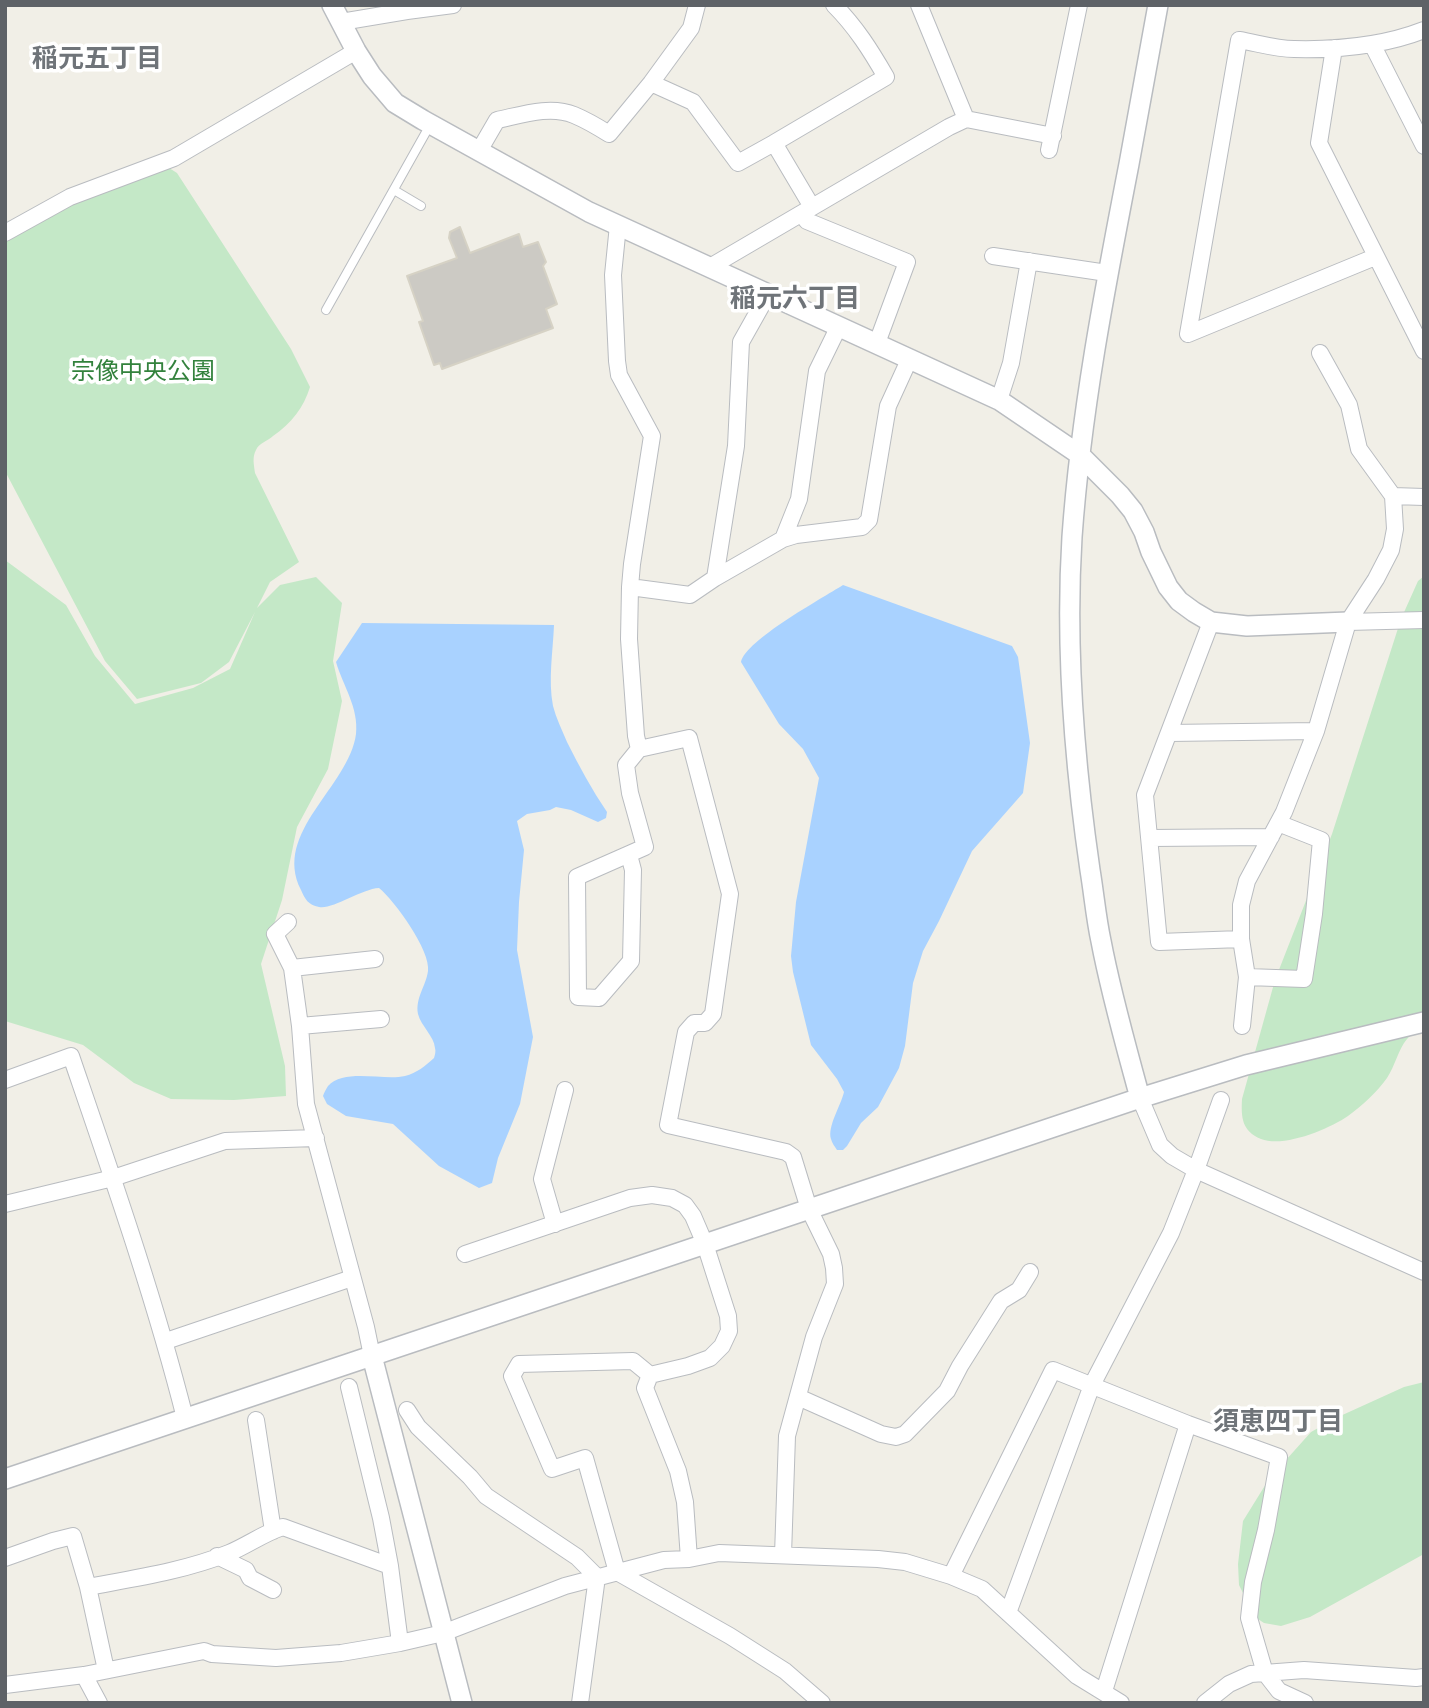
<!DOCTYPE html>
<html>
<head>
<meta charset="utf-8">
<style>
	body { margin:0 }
	#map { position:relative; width:1429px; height:1708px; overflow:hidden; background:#f1efe7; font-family:"Fira Sans",sans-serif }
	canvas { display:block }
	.frame { position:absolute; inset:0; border:7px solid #5e6267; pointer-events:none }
</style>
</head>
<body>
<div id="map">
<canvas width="1429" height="1708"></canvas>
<div class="frame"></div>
</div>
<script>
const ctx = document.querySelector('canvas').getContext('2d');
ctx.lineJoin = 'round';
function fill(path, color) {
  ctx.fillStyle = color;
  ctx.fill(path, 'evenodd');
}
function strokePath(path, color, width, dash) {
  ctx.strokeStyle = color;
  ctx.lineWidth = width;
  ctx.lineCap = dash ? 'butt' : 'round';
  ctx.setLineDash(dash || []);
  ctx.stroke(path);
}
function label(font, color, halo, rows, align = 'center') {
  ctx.font = font + ' "Fira Sans","Noto Sans JP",sans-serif';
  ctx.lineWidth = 7;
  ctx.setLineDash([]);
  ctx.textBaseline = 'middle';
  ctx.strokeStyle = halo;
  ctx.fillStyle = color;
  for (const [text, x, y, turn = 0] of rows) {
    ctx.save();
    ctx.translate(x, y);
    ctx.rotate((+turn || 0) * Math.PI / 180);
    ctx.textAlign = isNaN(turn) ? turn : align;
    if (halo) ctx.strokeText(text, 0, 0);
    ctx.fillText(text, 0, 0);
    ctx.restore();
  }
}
fill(new Path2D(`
	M166,166L177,173L291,349L310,387C304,407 291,424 273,436C268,441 259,443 256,450C252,457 254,465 255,473L299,562L270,582L257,608L280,585L316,577L342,603L333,661L342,701L328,769L297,827L282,900L261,964L285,1066L286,1096L234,1100L171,1099L134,1083L83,1045L5,1021V560L66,605L95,656L135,704L193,688L230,669L255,612L229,662L201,683L137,699L105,661L5,471V241L72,203Z
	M1424,576V1025C1419,1030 1411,1034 1407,1039C1398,1050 1395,1066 1387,1078C1377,1092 1362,1106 1348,1116C1329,1129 1284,1148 1261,1139C1242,1131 1241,1118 1242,1099L1275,980L1332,834L1401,619L1418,581Z
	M1424,1382V1554L1310,1617L1281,1626L1264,1623L1255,1617L1239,1585L1238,1564L1243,1521L1269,1479L1311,1432L1338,1417L1404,1387Z`), '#c4e8c7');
fill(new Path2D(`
	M843,585L1012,646L1018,657L1030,743L1023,793L972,851L939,921L923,951L913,983L905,1046L899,1068L878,1107L861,1123L847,1146L843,1150H837C835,1147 832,1143 831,1139C827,1127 841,1105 844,1092L837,1079L811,1045L793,972L791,956L796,902L819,778L803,749L779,724L741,662C746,640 821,599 843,585Z
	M362,623L554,625C553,651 548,680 553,706C556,718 562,730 567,742C579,766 592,790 607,812L606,818L598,822L571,810L556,807L550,810L527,814L517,821L524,850L519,902L517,950L533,1037L520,1104L498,1158L492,1183L479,1188L439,1166L393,1124L346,1116L327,1104L323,1096C324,1093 326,1089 328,1086C344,1068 384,1081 405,1076C417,1073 425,1066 434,1058C435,1055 436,1051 435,1048C434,1036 421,1026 418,1014C415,998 426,986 428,971C431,951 395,901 379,888C361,889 332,910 319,907C308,905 305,899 301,890C272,832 349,787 356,734C359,708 343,686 336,662Z`), '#a9d2ff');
const building = new Path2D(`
	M460,227L470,253L519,234L523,247L538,242L546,262L543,266L557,304L546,309L553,328L442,369L440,363L434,365L419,322L423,321L407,276L457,258L449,238L450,232Z`);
fill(building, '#cccac4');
strokePath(building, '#d6d2c5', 2);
const service = new Path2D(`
	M394,190L421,206
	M326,310L430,125`);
const minor = new Path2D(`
	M919,5L966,119
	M407,11L453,5
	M341,22L407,11V5
	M1372,44L1424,146
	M1334,48L1319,143L1424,351
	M651,83L693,102L738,163L774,143
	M1049,150L1079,5
	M479,151L497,120C521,115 550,105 574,115C586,120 598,127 609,134L651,83L691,28L697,5
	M812,207L774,143L886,77C871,51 856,27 834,5
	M802,214L807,221L907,262L877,343
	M618,225L613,275L617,361L619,375L652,436L632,564L630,587L629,639L636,736L639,749L689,738L730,894L713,1014L705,1023H694L686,1032L668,1125L786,1152L793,1157L809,1209L831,1254L834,1268L835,1284L814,1337L787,1436L783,1555
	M5,233L70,197L174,158L356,51
	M993,256L1107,273
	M710,267L949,127L966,119L1053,136
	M1188,334L1239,40C1257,43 1276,49 1294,49C1337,50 1383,46 1424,30
	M1188,334L1375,257
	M999,400L1011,363L1029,261
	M1393,496L1424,497
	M783,539L799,499L817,371L839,326
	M715,578L736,446L741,342L768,294
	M630,587L690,595L715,578L783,539L796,535L862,527L869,520L888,406L909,360
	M1211,622L1145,795L1159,942L1241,939
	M1348,622L1424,620
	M1169,733L1316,731
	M1150,838L1271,837
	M629,855L633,870L631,961L599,998L578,997L577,877L645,847L630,793L626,765L639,749
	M288,922L275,934L292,968L300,1026L306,1104L366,1327L372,1356
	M292,968L375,959
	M1247,977L1304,979L1314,914L1321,840L1278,823
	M300,1026L381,1019
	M1242,1026L1247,977L1241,939V905L1247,881L1284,812L1316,731L1348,622L1376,579L1391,550L1395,529L1393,496L1359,449L1349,405L1320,353
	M5,1080L71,1056C112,1176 154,1296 185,1418
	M1140,1098L1160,1145L1172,1156L1196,1170L1424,1272
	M5,1204L113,1178L225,1141L316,1138
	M555,1224L542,1179L565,1090
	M465,1254L630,1198L652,1195L672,1198L685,1205L693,1216L705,1244L728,1316L729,1331L722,1346L710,1358L688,1366L650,1375L645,1388L678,1471L685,1502L689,1559
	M166,1341L352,1278
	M650,1375L633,1361L519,1364L512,1376L552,1469L585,1458L617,1572L730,1636L785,1671L822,1703
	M349,1387L381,1518L390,1566
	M798,1397L881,1434L896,1437L905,1434L947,1391L960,1366L1001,1301L1019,1290L1030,1272
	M407,1410L418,1427L470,1477L486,1496L577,1557L597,1577L580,1703
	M256,1420L273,1531
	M217,1556L246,1570L250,1578L273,1590
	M5,1558L53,1541L73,1536L88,1587L106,1670
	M951,1576L1053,1370L1188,1424L1279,1457L1266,1530L1253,1582L1249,1618L1265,1673L1279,1691L1305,1703
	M88,1587C136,1578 184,1571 229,1553C248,1545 264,1533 283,1527L390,1566L400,1643
	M1008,1613L1092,1385L1171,1233L1196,1170L1221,1100
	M84,1675L99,1703
	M5,1685L84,1675L204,1651L212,1654L276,1658L341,1653L400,1643L443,1633L565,1586L664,1560L689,1559L719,1553L878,1559L905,1562L951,1576L982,1589L1077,1676L1121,1703
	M1104,1691L1188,1424
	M1205,1703L1229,1684L1251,1674L1304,1670L1416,1678L1424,1677`);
const tertiary = new Path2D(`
	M332,5L356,51L372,76L395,103L423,120L589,212L999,400L1080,455L1120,495L1133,511L1144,532L1151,552L1168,587L1179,601L1194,612L1211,622L1247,626L1348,622
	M1140,1098C1126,1046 1111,994 1101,941C1096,918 1094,894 1090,870C1074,760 1065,649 1072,537C1081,411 1105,288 1129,164C1139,111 1148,58 1158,5
	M372,1356L462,1703
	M5,1479L1140,1098L1246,1065L1424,1022`);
strokePath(service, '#b9bcc0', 10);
strokePath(minor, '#b9bcc0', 18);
strokePath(tertiary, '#b9bcc0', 22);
strokePath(service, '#fff', 8);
strokePath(minor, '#fff', 16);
strokePath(tertiary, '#fff', 19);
label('24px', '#33823d', '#fff', [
	["宗像中央公園",143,372]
]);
label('bold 26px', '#6f7479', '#fff', [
	["稲元五丁目",97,60],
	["稲元六丁目",795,300],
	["須恵四丁目",1278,1423]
]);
</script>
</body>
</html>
